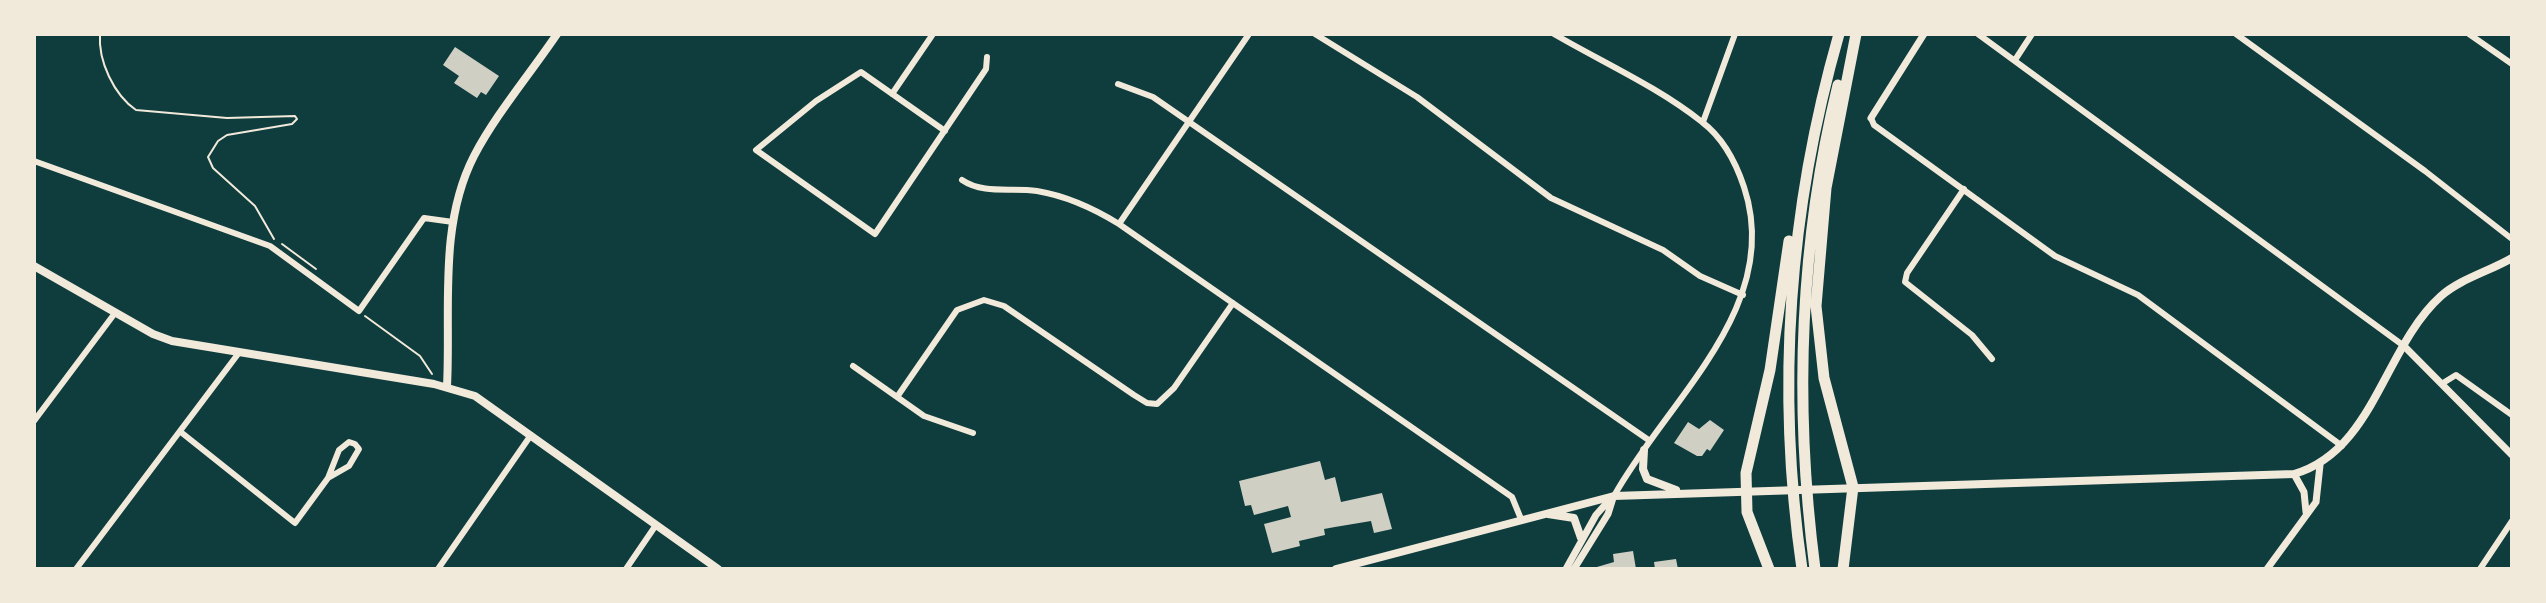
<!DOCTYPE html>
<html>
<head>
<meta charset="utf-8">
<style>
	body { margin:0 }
	#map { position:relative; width:2546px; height:603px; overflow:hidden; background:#0f3d3e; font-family:Figtree,sans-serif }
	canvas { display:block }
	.frame { position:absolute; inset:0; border:36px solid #f1e9da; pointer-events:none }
</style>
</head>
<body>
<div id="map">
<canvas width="2546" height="603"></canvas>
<div class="frame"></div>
</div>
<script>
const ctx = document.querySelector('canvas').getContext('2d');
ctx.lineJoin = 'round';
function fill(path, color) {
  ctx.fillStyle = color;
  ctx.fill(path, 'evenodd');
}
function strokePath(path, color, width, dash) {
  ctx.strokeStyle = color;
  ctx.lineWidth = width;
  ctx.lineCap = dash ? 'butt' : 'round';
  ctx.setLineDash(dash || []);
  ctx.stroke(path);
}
fill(new Path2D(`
	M455,47L499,76L486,95L481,92L477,98L454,83L459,76L443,65Z
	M1710,420L1724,430L1710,451L1707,449L1702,456H1697L1674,443L1688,422L1699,429Z
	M1320,461L1325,480L1335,477L1341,502L1382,493L1392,529L1374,533L1371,521L1335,527L1324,529L1325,535L1299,541L1300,546L1272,553L1264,524L1291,517L1288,506L1254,515L1251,505L1245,506L1239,481Z
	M1633,551L1636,569H1590L1614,562L1613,554Z
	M1676,559L1678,569H1655L1654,562Z`), '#cfcfc3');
strokePath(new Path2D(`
	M100,34C98,61 114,95 136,110L227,118L295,116L297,119L292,124L227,135L218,141L208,157L213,168L255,206L274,239
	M282,244L316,269
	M365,316L420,356L432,374`), '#f1e9da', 2);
strokePath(new Path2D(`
	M1315,34L1417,97L1551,198L1663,250L1700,276L1743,295
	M1554,34C1602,62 1658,87 1702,122C1722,137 1736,163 1744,187C1784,307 1667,400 1614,496
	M1978,34L2404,346
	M2236,34L2425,171L2512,239
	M2469,34L2512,64
	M2015,60L2032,34
	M1118,84L1153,97L1650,441
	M892,94L933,34
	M1871,118L1874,125L2055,256L2138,295L2342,446
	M1703,122L1735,34
	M945,131L861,72L816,101L756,150L875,234C912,179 949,124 986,69L987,57
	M34,161L270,246L359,311L424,218L453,222
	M962,180C984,195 1012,187 1037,191C1067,196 1093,208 1119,224L1512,497L1521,519
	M1964,189L1907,273L1905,282L1972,335L1992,359
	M1119,224L1249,34
	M853,366L924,416L973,433
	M2443,383L2456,375L2512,415
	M897,397L957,310L984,300L1004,306L1134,395L1147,403L1157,404L1174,388L1233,303
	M34,421L115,313
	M182,433L295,523L328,478L339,450L349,442L355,444L359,449L349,466L328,478
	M76,569L238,354
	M438,569L531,435
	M626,569L656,525
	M2480,569L2512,521`), '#f1e9da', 6);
strokePath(new Path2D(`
	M1871,118L1924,34
	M2404,346L2512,455
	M2294,474L2304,492L2306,512
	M1566,569L1596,515L1612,497
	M1574,569L1608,514L1613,498
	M2267,569L2316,502L2320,465`), '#f1e9da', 7);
strokePath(new Path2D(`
	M34,266L153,334L172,341L434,384L475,396L718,569
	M447,386C451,311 438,226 474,156C496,114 530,74 557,34
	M1644,450L1643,469L1647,479L1676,490
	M1548,514L1574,518L1581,538
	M1336,569L1614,496L2294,474C2374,451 2384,347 2441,296C2460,279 2490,271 2512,258`), '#f1e9da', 8);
strokePath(new Path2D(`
	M1769,569L1747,512L1746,473L1770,370L1789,241
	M1802,569C1776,389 1789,208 1839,34
	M1815,569C1794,407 1799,245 1838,85
	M1843,569L1853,487L1824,378L1816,306L1826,188L1856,34`), '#f1e9da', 11);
</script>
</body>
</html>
